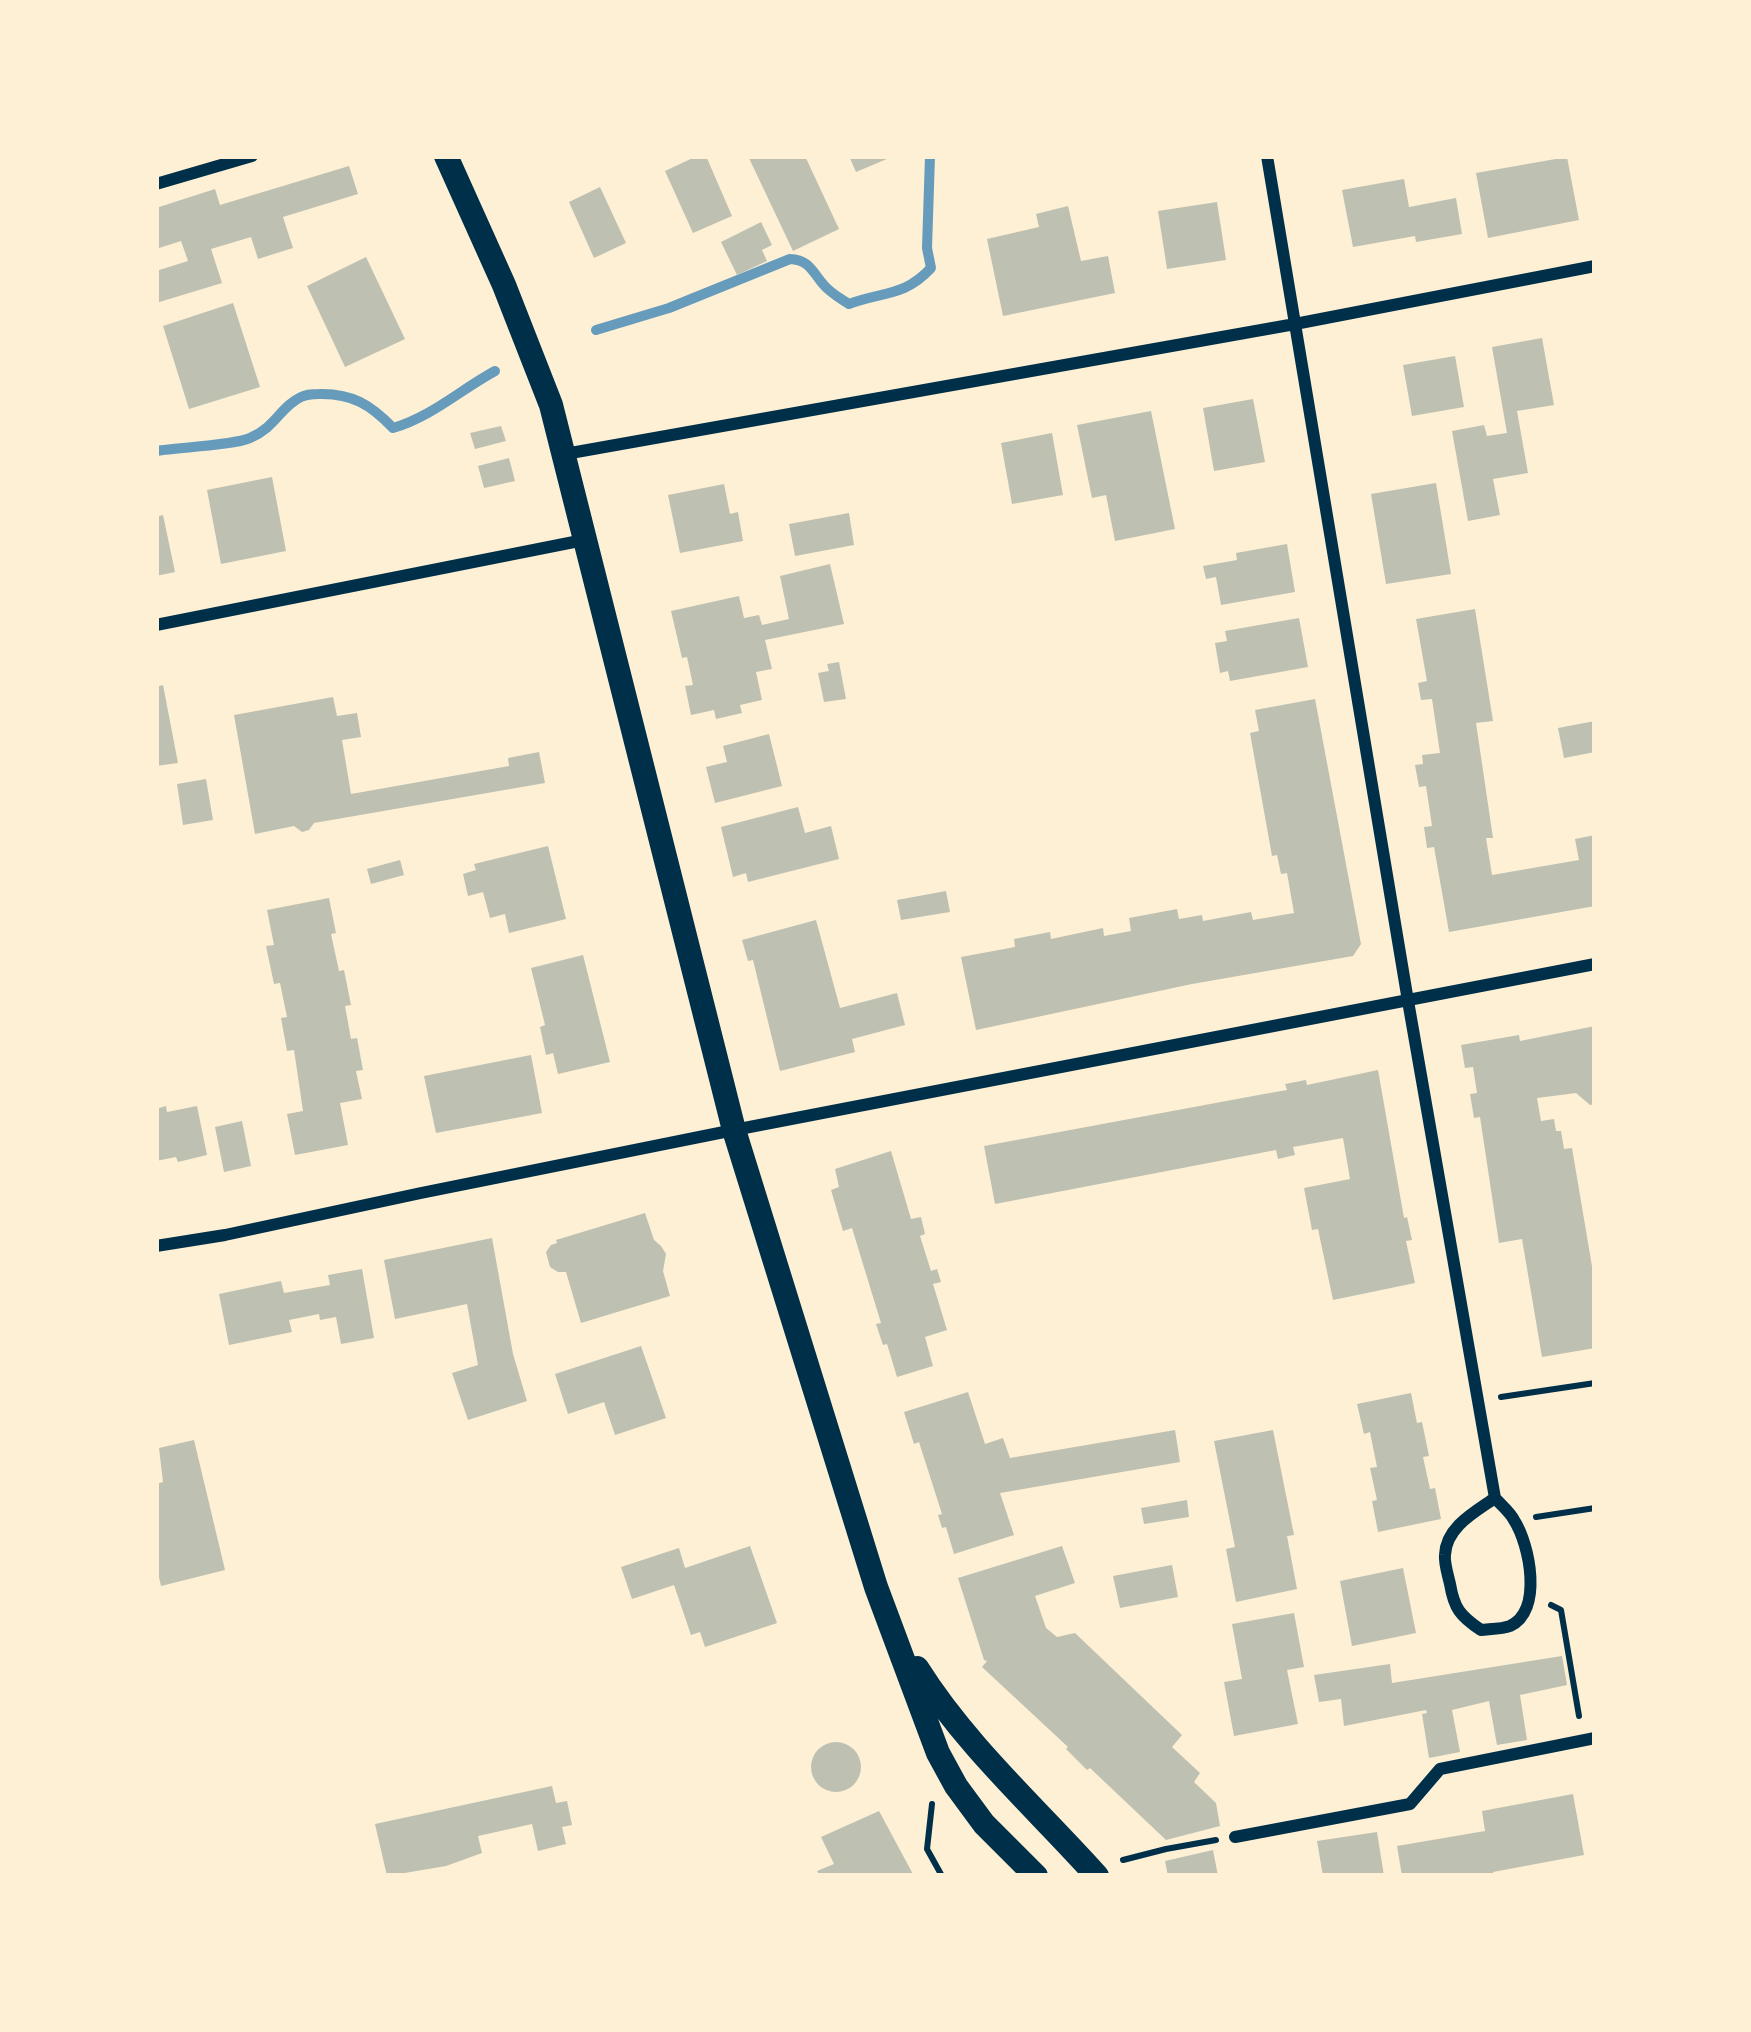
<!DOCTYPE html>
<html>
<head>
<meta charset="utf-8">
<style>
	body { margin:0 }
	#map { position:relative; width:1751px; height:2032px; overflow:hidden; background:#fdf0d5; font-family:"Archivo Narrow",sans-serif }
	canvas { display:block }
	.frame { position:absolute; inset:0; border:159px solid #fdf0d5; pointer-events:none }
</style>
</head>
<body>
<div id="map">
<canvas width="1751" height="2032"></canvas>
<div class="frame"></div>
</div>
<script>
const ctx = document.querySelector('canvas').getContext('2d');
ctx.lineJoin = 'round';
function strokePath(path, color, width, dash) {
  ctx.strokeStyle = color;
  ctx.lineWidth = width;
  ctx.lineCap = dash ? 'butt' : 'round';
  ctx.setLineDash(dash || []);
  ctx.stroke(path);
}
function fill(path, color) {
  ctx.fillStyle = color;
  ctx.fill(path, 'evenodd');
}
strokePath(new Path2D(`
	M596,330L669,308L790,259C809,260 812,271 823,284C830,293 840,298 849,304C884,291 904,297 931,268L927,248L930,156
	M156,451C180,447 230,446 250,438C276,427 280,407 301,397C307,394 312,394 319,394C352,393 371,405 393,428C431,417 460,390 495,371`), '#669bbc', 10);
fill(new Path2D(`
	M697,156H706L732,216L693,233L665,171Z
	M748,156H805L839,229L793,251Z
	M849,156H894L856,172Z
	M1567,157L1579,220L1488,238L1476,173Z
	M349,166L358,194L283,217L293,248L258,259L251,237L211,249L222,283L156,303V271L188,261L181,241L156,249V208L215,189L220,205Z
	M1404,179L1409,207L1456,198L1462,234L1416,242L1415,236L1353,247L1342,190Z
	M600,187L626,243L594,258L569,202Z
	M1217,202L1226,260L1167,269L1158,211Z
	M1068,206L1081,261L1108,256L1115,293L1003,316L987,239L1039,227L1036,214Z
	M761,222L772,245L762,250L767,261L737,275L721,242Z
	M366,257L405,339L345,367L307,286Z
	M233,303L260,387L189,409L163,326Z
	M1542,338L1554,405L1517,411L1528,473L1493,479L1500,515L1468,521L1452,431L1484,425L1487,436L1507,433L1492,347Z
	M1455,356L1464,407L1412,416L1403,365Z
	M1253,399L1265,462L1214,471L1203,408Z
	M1151,411L1175,529L1115,541L1106,495L1092,498L1077,425Z
	M501,426L506,441L475,449L470,433Z
	M1052,433L1063,495L1012,504L1001,443Z
	M509,458L515,481L484,488L478,466Z
	M272,477L286,551L221,564L207,490Z
	M1436,483L1451,574L1386,584L1371,494Z
	M724,484L730,514L738,512L743,541L680,553L668,495Z
	M849,513L854,545L795,556L789,524Z
	M163,515L175,572L156,576V517Z
	M1287,544L1295,592L1221,605L1216,577L1206,579L1203,566L1237,560L1236,553Z
	M830,564L844,624L765,640L772,669L756,672L762,700L740,705L742,713L716,719L714,710L691,715L685,686L693,685L687,657L682,658L671,611L739,596L744,618L759,615L762,625L789,619L780,576Z
	M1475,609L1493,721L1476,723L1493,838H1486L1492,875L1579,860L1575,839L1595,835V906L1449,932L1434,847L1427,848L1424,827L1432,826L1426,786L1419,787L1415,765L1423,764L1422,755L1440,753L1432,699L1421,700L1418,683L1427,681L1416,619Z
	M1299,618L1308,667L1230,681L1228,671L1220,673L1215,643L1227,641L1225,631Z
	M839,662L846,699L824,702L818,673L829,671L827,664Z
	M163,685L178,763L156,766V687Z
	M333,697L337,716L357,713L361,737L342,740L351,794L509,766L508,758L539,752L545,783L314,823L309,830L302,832L294,826L255,834L234,715Z
	M1315,699L1361,944L1353,956L1192,984L976,1030L961,957L1015,947L1014,939L1050,932L1051,939L1103,928L1104,936L1131,931L1129,918L1177,909L1179,919L1202,915L1203,921L1251,912L1253,920L1294,913L1287,873L1281,874L1277,855L1272,856L1250,733L1259,731L1255,710Z
	M1595,721V752L1564,758L1558,728Z
	M769,734L782,786L715,803L706,767L727,762L723,746Z
	M206,779L213,820L183,825L177,784Z
	M798,807L805,833L831,826L839,859L748,882L746,873L733,877L721,827Z
	M548,846L566,919L509,933L505,914L490,918L483,892L468,896L463,874L476,870L474,864Z
	M400,860L404,875L371,884L367,869Z
	M946,891L950,912L901,920L897,900Z
	M329,898L336,933L331,934L339,971L344,970L351,1005L345,1006L351,1039L357,1038L363,1070L356,1071L362,1099L340,1103L348,1145L295,1155L287,1114L303,1111L294,1050L287,1051L281,1018L287,1017L280,983L274,984L266,946L274,945L267,910Z
	M816,920L840,1008L897,993L905,1025L852,1039L855,1052L780,1071L753,960L748,961L742,940Z
	M583,955L610,1062L558,1074L553,1053L546,1055L540,1027L545,1025L531,968Z
	M1595,1026V1104L1590,1105L1576,1093L1537,1098L1541,1121L1554,1119L1556,1131H1561L1564,1149L1572,1148L1595,1284V1348L1542,1357L1522,1239L1499,1243L1480,1117L1474,1118L1470,1094L1477,1093L1473,1067L1465,1068L1461,1045L1519,1035L1520,1041Z
	M531,1055L542,1113L436,1133L424,1076Z
	M1378,1070L1404,1218L1407,1217L1412,1240L1406,1241L1415,1283L1333,1300L1318,1229L1312,1230L1304,1188L1350,1179L1343,1138L1293,1147L1295,1155L1278,1159L1276,1150L995,1204L984,1146L1264,1094L1287,1090L1285,1084L1306,1080L1307,1085Z
	M166,1106L167,1112L197,1106L207,1155L178,1162L176,1157L156,1161V1109Z
	M242,1121L251,1166L224,1172L215,1127Z
	M891,1151L911,1219L921,1217L925,1234L920,1236L931,1271L937,1269L941,1282L933,1284L947,1330L925,1337L933,1366L897,1377L887,1344L883,1345L876,1324L881,1323L852,1228L843,1231L831,1190L839,1187L835,1169Z
	M645,1213L654,1240L661,1246L666,1254L663,1271L670,1296L581,1323L566,1272H558L550,1267L546,1252L551,1245L557,1243L556,1240Z
	M492,1238L513,1354L527,1401L468,1420L452,1373L478,1365L467,1304L395,1319L384,1260Z
	M362,1269L374,1338L341,1344L336,1317L320,1320L319,1314L289,1320L292,1332L229,1345L219,1294L281,1281L284,1293L330,1285L328,1275Z
	M641,1346L666,1418L615,1435L604,1402L568,1414L555,1374Z
	M968,1392L985,1444L1003,1438L1010,1458L1175,1430L1180,1462L1000,1493L1014,1535L954,1554L946,1527L942,1528L938,1515L942,1514L919,1442L914,1444L904,1412Z
	M1411,1393L1417,1423L1422,1422L1429,1456L1423,1457L1430,1489L1435,1488L1441,1519L1378,1532L1372,1501L1377,1500L1370,1468L1377,1467L1370,1432L1364,1434L1357,1404Z
	M1273,1430L1294,1535L1287,1536L1297,1589L1236,1602L1226,1549L1235,1547L1214,1441Z
	M194,1440L225,1570L161,1586L156,1564V1484L163,1482L159,1448Z
	M1187,1500L1189,1517L1144,1524L1141,1508Z
	M750,1546L777,1623L705,1647L700,1632L691,1635L674,1585L632,1599L621,1567L679,1548L685,1568Z
	M1062,1546L1075,1583L1035,1596L1046,1628L1057,1637L1075,1633L1182,1735L1172,1747L1200,1773L1194,1782L1216,1803L1220,1826L1166,1840L1090,1768L1087,1770L1066,1749L1068,1747L982,1667L987,1661L984,1660L958,1578Z
	M1172,1565L1178,1597L1120,1608L1113,1576Z
	M1403,1568L1416,1633L1352,1646L1340,1581Z
	M1294,1613L1304,1667L1287,1670L1298,1724L1234,1736L1224,1682L1242,1679L1232,1624Z
	M1562,1656L1567,1685L1520,1695L1527,1740L1497,1745L1489,1701L1452,1710L1460,1752L1429,1758L1422,1714L1427,1713L1426,1710L1344,1726L1341,1699L1319,1702L1314,1675L1390,1664L1392,1683Z
	M811 1767a25 25 0 1 1 50 0a25 25 0 1 1-50 0Z
	M552,1786L556,1803L567,1801L572,1825L562,1827L566,1844L538,1851L532,1824L478,1836L482,1853L446,1866L387,1876L375,1824Z
	M1573,1794L1584,1855L1493,1872L1494,1876H1402L1397,1846L1485,1831L1482,1811Z
	M879,1811L914,1876H820L817,1871L834,1864L821,1837Z
	M1377,1832L1384,1876H1323L1317,1841Z
	M1213,1850L1218,1876H1168L1165,1861Z`), '#bec0b2');
strokePath(new Path2D(`
	M1501,1397L1595,1383
	M1536,1517L1595,1508
	M1551,1605L1561,1610L1579,1716
	M932,1804L927,1849L942,1876
	M1123,1860L1166,1849L1216,1840`), '#003049', 6);
strokePath(new Path2D(`
	M1267,156L1408,1001L1495,1498C1475,1512 1446,1527 1445,1555C1444,1563 1448,1575 1450,1584C1454,1608 1460,1616 1481,1630C1489,1629 1502,1629 1510,1626C1543,1611 1530,1545 1514,1520C1510,1512 1501,1505 1495,1498
	M156,184L252,156
	M565,454L1295,324L1595,266
	M156,625L584,540
	M156,1246L225,1235L421,1193L734,1130L1595,964
	M1235,1837L1410,1804L1440,1769L1595,1738`), '#003049', 12);
strokePath(new Path2D(`
	M446,156L504,285L551,405L734,1130L876,1587L938,1753L956,1786L984,1824L1036,1876
	M917,1668C966,1746 1036,1808 1097,1876`), '#003049', 24);
</script>
</body>
</html>
